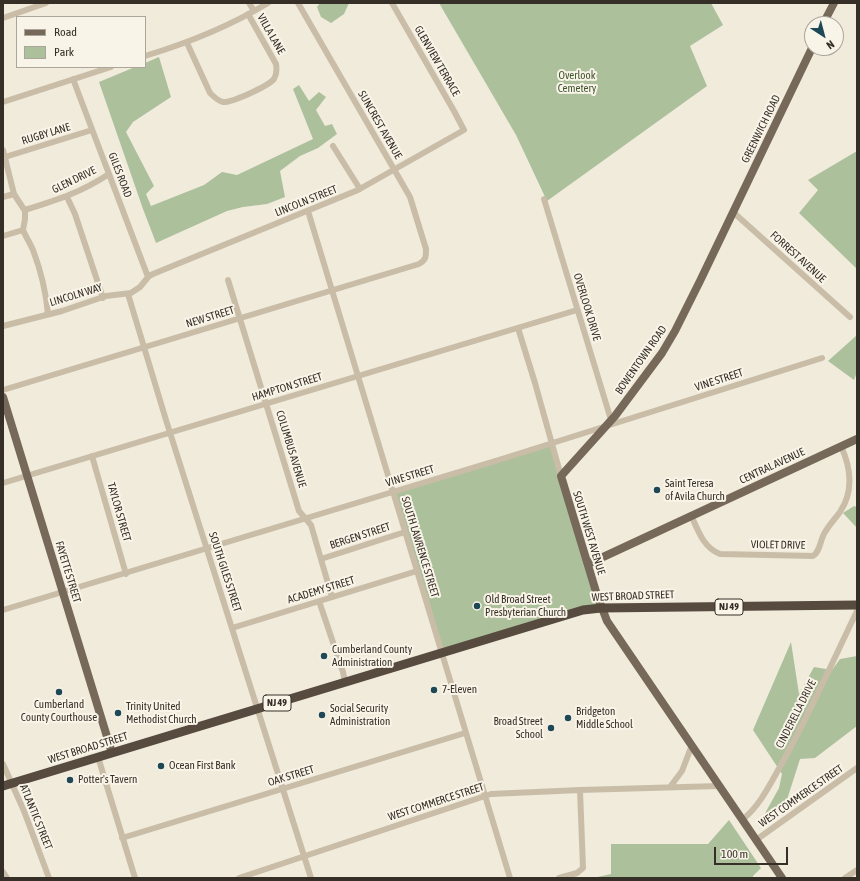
<!DOCTYPE html>
<html>
<head>
<meta charset="utf-8">
<style>
	body { margin:0 }
	#map { position:relative; width:860px; height:881px; overflow:hidden; background:#f1ebdc; font-family:"Asap Condensed",sans-serif }
	canvas { display:block }
	.frame { position:absolute; inset:0; border:4px solid #362f28; pointer-events:none }
	.legend { position:absolute; left:16px; top:16px; width:130px; height:52px; box-sizing:border-box; background:#f9f4e8; border:1px solid #aba59b; margin:0; padding:5px 7px; list-style:none; font-size:12px; color:#362f28 }
	.legend li { display:flex; align-items:center; gap:8px; height:20px }
	.legend b { width:20px; border:1px solid #aba59b }
	.north { position:absolute; left:804px; top:16px; width:40px; height:40px; box-sizing:border-box; background:#f9f4e8; border:1px solid #aba59b; border-radius:50%; rotate:144deg; font-size:11px; font-weight:700; line-height:16px; text-align:center; color:#362f28 }
	.north::after { content:''; display:block; margin:auto; width:14px; height:18px; background:#1f4856; clip-path:polygon(50% 0,100% 100%,50% 72%,0 100%) }
	.scale { position:absolute; left:714px; top:847px; width:74px; height:18px; box-sizing:border-box; border:2px solid #362f28; border-top:0; padding-left:5px; font-size:12px; line-height:14px; white-space:nowrap; color:#362f28; -webkit-text-stroke:3px #f9f4e8; paint-order:stroke }
</style>
</head>
<body>
<div id="map">
<canvas width="860" height="881"></canvas>
<div class="frame"></div>
<ul class="legend">
<li><b style="height:5px;background:#77695a"></b>Road</li>
<li><b style="height:11px;background:#adc09c"></b>Park</li>
</ul>
<div class="north">N</div>
<div class="scale">100 m</div>
</div>
<script>
const ctx = document.querySelector('canvas').getContext('2d');
ctx.lineJoin = 'round';
function fill(path, color) {
  ctx.fillStyle = color;
  ctx.fill(path, 'evenodd');
}
function strokePath(path, color, width, dash) {
  ctx.strokeStyle = color;
  ctx.lineWidth = width;
  ctx.lineCap = dash ? 'butt' : 'round';
  ctx.setLineDash(dash || []);
  ctx.stroke(path);
}
function label(font, color, halo, rows, align = 'center') {
  ctx.font = font + ' "Asap Condensed",sans-serif';
  ctx.lineWidth = 4;
  ctx.setLineDash([]);
  ctx.textBaseline = 'middle';
  ctx.strokeStyle = halo;
  ctx.fillStyle = color;
  for (const [text, x, y, turn = 0] of rows) {
    ctx.save();
    ctx.translate(x, y);
    ctx.rotate((+turn || 0) * Math.PI / 180);
    ctx.textAlign = isNaN(turn) ? turn : align;
    if (halo) ctx.strokeText(text, 0, 0);
    ctx.fillText(text, 0, 0);
    ctx.restore();
  }
}
fill(new Path2D(`
	M320,3H349L344,14L331,23L321,17L317,7Z
	M439,3H711L723,25L690,46L707,86L547,201L516,135Z
	M159,57L171,97L133,122L126,132L154,186L146,194L151,206L204,185L222,172L237,175L313,139L293,89L299,85L309,101L319,92L326,97L316,110L325,126L332,124L337,134L318,148L300,156L280,171L285,197L267,204L243,207L227,211L156,243L143,209L99,82L135,67H145V63Z
	M857,151V269L799,213L818,190L808,180Z
	M857,335V372L854,380L828,361Z
	M552,443L601,608L441,653L393,492Z
	M854,506L857,507V528L843,513Z
	M791,642L799,694L814,667L832,670L840,659L857,656V726L815,758L800,759L785,806L766,820L763,817L779,788L782,774L753,730Z
	M729,820L761,868L753,876V878H593L611,874V844H708Z`), '#adc09c');
strokePath(new Path2D(`
	M249,3L254,11
	M3,18L46,3
	M187,43L210,93C214,97 218,101 223,102C232,103 268,86 274,79C277,74 277,70 276,64L248,14
	M145,56C188,43 230,26 268,3
	M73,79L148,277
	M3,102L111,67
	M333,146L360,189
	M3,150L14,194L25,211V219L23,230C26,237 30,243 33,250C41,271 46,292 48,314
	M5,157L92,130
	M3,197L14,194
	M67,197L75,214L103,298
	M544,199L611,420
	M25,210C57,200 80,193 109,174
	M308,211L510,878
	M733,212L850,317
	M3,236L23,230
	M228,280L299,511L311,525L332,597
	M128,294L166,420L311,878
	M3,326L62,311L106,296L131,293L140,287L149,276L153,274L358,190L464,130L454,111L392,3
	M518,328L535,383L561,476
	M3,390L419,264C426,260 426,257 426,249L410,197L298,3
	M92,456L126,574
	M3,483L577,310
	M691,515C698,531 704,548 720,554L813,556C820,552 820,541 824,534C828,526 835,519 840,512C854,491 851,468 841,446
	M321,559L405,532
	M319,601L343,672L345,682
	M3,610L505,458L822,358
	M232,628L417,571
	M98,757L135,878
	M3,764L24,811L49,878
	M670,787L682,771L692,745
	M742,820C760,806 770,784 781,765C809,715 832,663 857,611
	M122,838L465,733
	M756,840L857,768
	M3,872L7,878
	M239,878L491,794L580,790L719,786
	M559,878L577,873L583,868L580,790
	M845,878L857,870`), '#c9bda8', 6);
strokePath(new Path2D(`
	M823,24L834,3
	M3,397L112,753
	M588,564L857,439
	M782,878L607,621L597,595L561,476L615,416L662,353L675,331L700,281L812,48`), '#77695a', 8);
strokePath(new Path2D(`
	M3,786L583,610L601,608L857,605`), '#574b3f', 9);
for (const [x, y, r, color] of [
	[657,490,4,"#1f4856"],
	[477,606,4,"#1f4856"],
	[324,656,4,"#1f4856"],
	[434,690,4,"#1f4856"],
	[59,692,4,"#1f4856"],
	[118,713,4,"#1f4856"],
	[322,715,4,"#1f4856"],
	[568,718,4,"#1f4856"],
	[551,728,4,"#1f4856"],
	[161,766,4,"#1f4856"],
	[70,780,4,"#1f4856"]
]) {
  const dot = new Path2D();
  dot.arc(x, y, r, 0, 2 * Math.PI);
  ctx.fillStyle = color;
  ctx.fill(dot);
  strokePath(dot, '#f9f4e8', 1.5);
}
for (const [x, y, w] of [
	[729,607,28],
	[277,703,28]
]) {
  const box = new Path2D();
  box.roundRect(x - w / 2, y - 8, w, 16, 3);
  ctx.fillStyle = '#f9f4e8';
  ctx.fill(box);
  strokePath(box, '#362f28', 1);
}
label('bold 10px', '#362f28', null, [
	["NJ 49",729,607],
	["NJ 49",277,703]
]);
label('11px', '#362f28', '#f9f4e8', [
	["VILLA LANE",271,34,60],
	["GLENVIEW TERRACE",437,61,60],
	["SUNCREST AVENUE",380,125,60],
	["GREENWICH ROAD",761,129,-64],
	["RUGBY LANE",46,134,-17],
	["GILES ROAD",120,175,69],
	["GLEN DRIVE",74,180,-26],
	["LINCOLN STREET",306,201,-22],
	["FORREST AVENUE",798,257,42],
	["LINCOLN WAY",76,295,-17],
	["OVERLOOK DRIVE",587,307,73],
	["NEW STREET",210,317,-17],
	["BOWENTOWN ROAD",641,360,-55],
	["VINE STREET",719,380,-18],
	["HAMPTON STREET",287,387,-17],
	["COLUMBUS AVENUE",291,449,73],
	["CENTRAL AVENUE",772,466,-25],
	["VINE STREET",410,476,-17],
	["TAYLOR STREET",119,512,74],
	["SOUTH WEST AVENUE",589,533,73],
	["BERGEN STREET",360,536,-18],
	["VIOLET DRIVE",778,545,1],
	["SOUTH LAWRENCE STREET",420,547,73],
	["FAYETTE STREET",68,572,73],
	["SOUTH GILES STREET",225,572,72],
	["ACADEMY STREET",321,590,-17],
	["WEST BROAD STREET",633,596,-2],
	["CINDERELLA DRIVE",796,714,-63],
	["WEST BROAD STREET",88,748,-17],
	["OAK STREET",291,776,-17],
	["WEST COMMERCE STREET",801,796,-35],
	["WEST COMMERCE STREET",436,802,-18],
	["ATLANTIC STREET",36,817,68]
]);
label('11px', '#3e532d', '#f9f4e8', [
	["Overlook",577,76],
	["Cemetery",577,89]
]);
label('11px', '#362f28', '#f9f4e8', [
	["Saint Teresa",665,484],
	["of Avila Church",665,497],
	["Old Broad Street",485,600],
	["Presbyterian Church",485,613],
	["Cumberland County",332,650],
	["Administration",332,663],
	["7-Eleven",442,690],
	["Cumberland",59,705,"center"],
	["County Courthouse",59,718,"center"],
	["Trinity United",126,707],
	["Methodist Church",126,720],
	["Social Security",330,709],
	["Administration",330,722],
	["Bridgeton",576,712],
	["Middle School",576,725],
	["Broad Street",543,722,"right"],
	["School",543,735,"right"],
	["Ocean First Bank",169,766],
	["Potter's Tavern",78,780]
], 'left');
</script>
</body>
</html>
